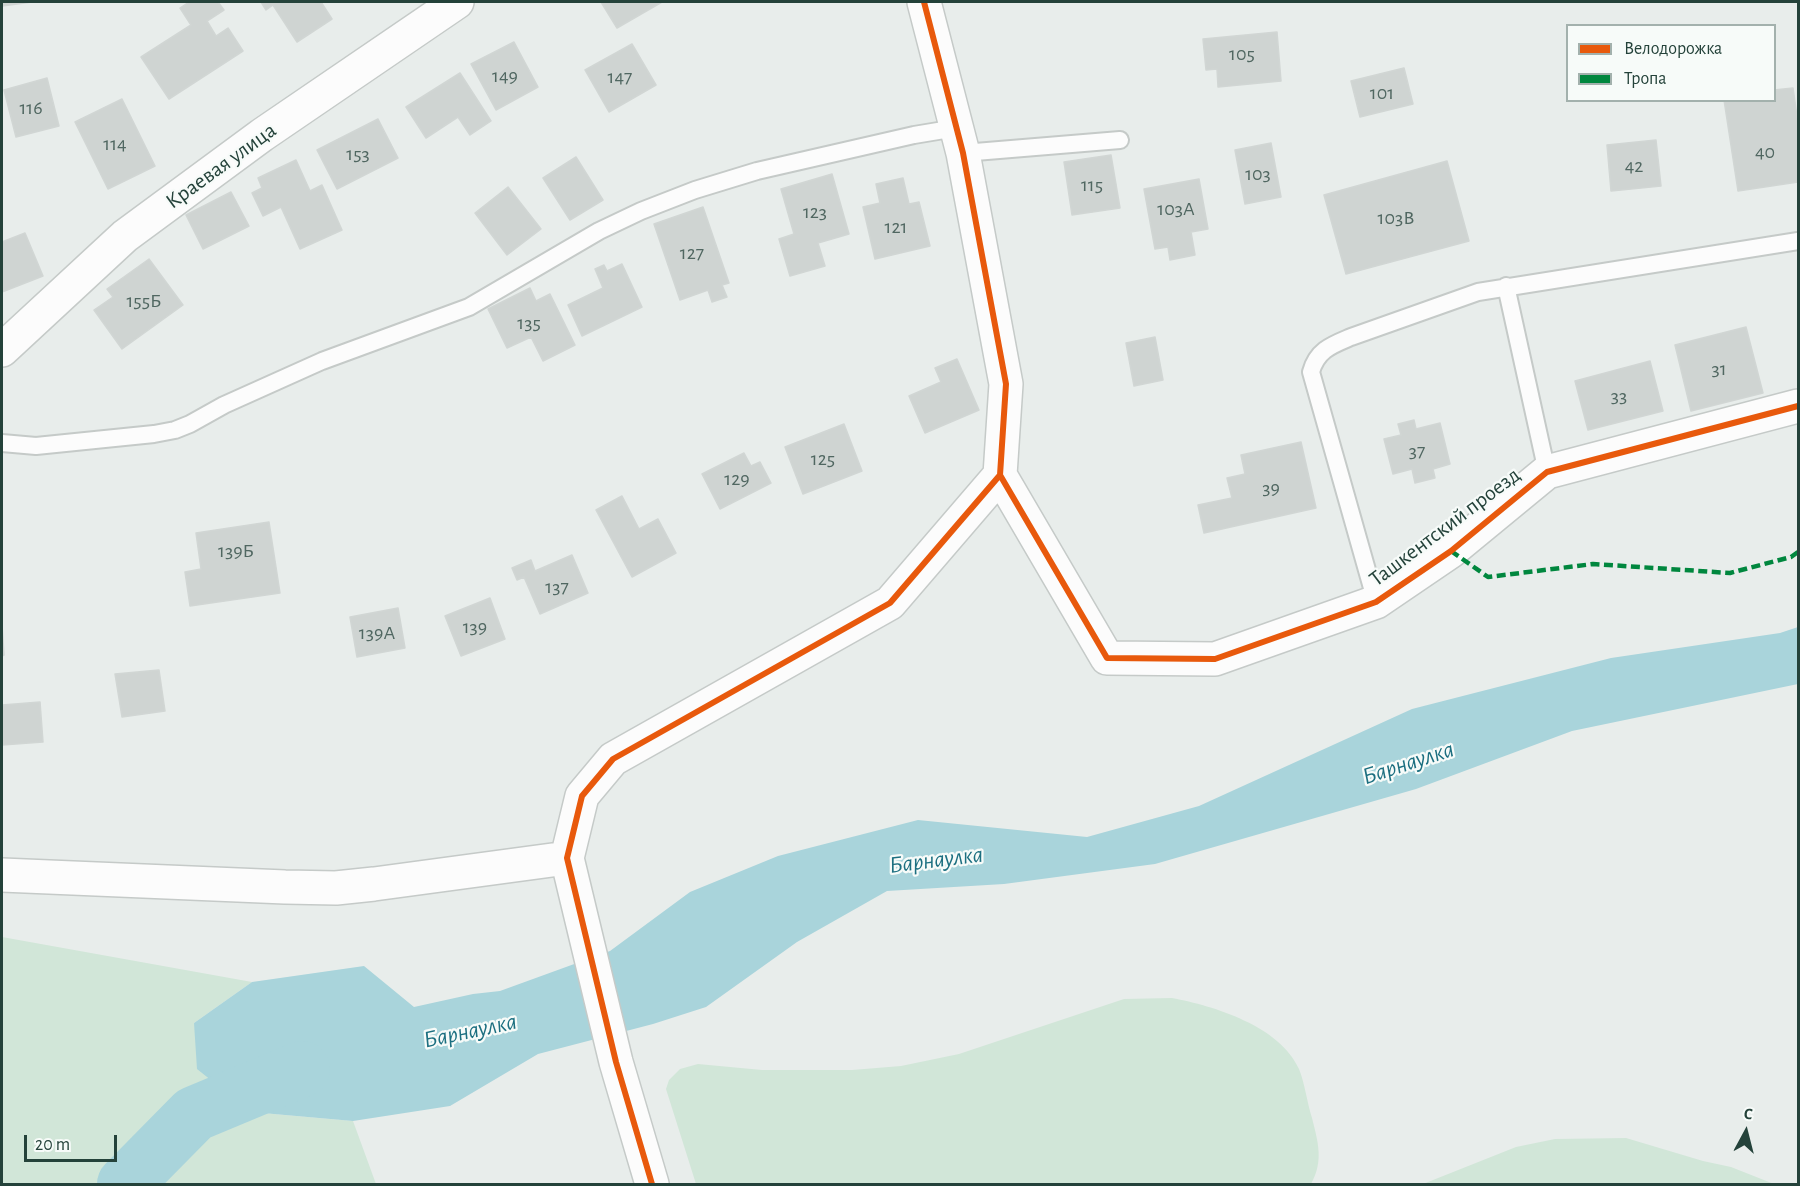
<!DOCTYPE html>
<html>
<head>
<meta charset="utf-8">
<style>
	body { margin:0 }
	#map { position:relative; width:1800px; height:1186px; overflow:hidden; background:#e8edeb; font-family:"Alegreya Sans",sans-serif }
	canvas { display:block }
	.frame { position:absolute; inset:0; border:3px solid #24423a; pointer-events:none }
	.legend { position:absolute; left:1566px; top:24px; width:210px; height:78px; box-sizing:border-box; background:#f7fbf9; border:2px solid #a3b1ad; margin:0; padding:8px 10px; list-style:none; font-size:18px; color:#24423a }
	.legend li { display:flex; align-items:center; gap:12px; height:30px }
	.legend b { width:30px; border:2px solid #a3b1ad }
	.north { position:absolute; left:1716px; top:1102px; width:60px; height:60px; -webkit-text-stroke:4px #f7fbf9; paint-order:stroke; rotate:7deg; font-size:16px; font-weight:700; line-height:24px; text-align:center; color:#24423a }
	.north::after { content:''; display:block; margin:auto; width:21px; height:27px; background:#24423a; clip-path:polygon(50% 0,100% 100%,50% 72%,0 100%) }
	.scale { position:absolute; left:24px; top:1135px; width:93px; height:27px; box-sizing:border-box; border:3px solid #24423a; border-top:0; padding-left:8px; font-size:18px; line-height:21px; white-space:nowrap; color:#24423a; -webkit-text-stroke:4px #f7fbf9; paint-order:stroke }
</style>
</head>
<body>
<div id="map">
<canvas width="1800" height="1186"></canvas>
<div class="frame"></div>
<ul class="legend">
<li><b style="height:8px;background:#e8590c"></b>Велодорожка</li>
<li><b style="height:8px;background:#00873e"></b>Тропа</li>
</ul>
<div class="north">С</div>
<div class="scale">20 m</div>
</div>
<script>
const ctx = document.querySelector('canvas').getContext('2d');
ctx.lineJoin = 'round';
function fill(path, color) {
  ctx.fillStyle = color;
  ctx.fill(path, 'evenodd');
}
function strokePath(path, color, width, dash) {
  ctx.strokeStyle = color;
  ctx.lineWidth = width;
  ctx.lineCap = dash ? 'butt' : 'round';
  ctx.setLineDash(dash || []);
  ctx.stroke(path);
}
function label(font, color, halo, rows, align = 'center') {
  ctx.font = font + ' "Alegreya Sans",sans-serif';
  ctx.lineWidth = 4.5;
  ctx.setLineDash([]);
  ctx.textBaseline = 'middle';
  ctx.strokeStyle = halo;
  ctx.fillStyle = color;
  for (const [text, x, y, turn = 0] of rows) {
    ctx.save();
    ctx.translate(x, y);
    ctx.rotate((+turn || 0) * Math.PI / 180);
    ctx.textAlign = isNaN(turn) ? turn : align;
    if (halo) ctx.strokeText(text, 0, 0);
    ctx.fillText(text, 0, 0);
    ctx.restore();
  }
}
fill(new Path2D(`
	M2,937L252,982L194,1023L251,1112L353,1121L376,1184H2Z
	M1172,998C1214,1006 1280,1026 1299,1069C1305,1084 1307,1102 1312,1118C1318,1142 1324,1161 1311,1184H696L666,1089L669,1080L680,1069L698,1064L762,1070H852L901,1066L959,1054L1124,999Z
	M1626,1138L1703,1161L1731,1167L1774,1184H1423L1516,1147L1555,1139Z`), '#d1e6d8');
fill(new Path2D(`
	M1798,627V684L1572,731L1416,789L1155,864L1004,884L887,891L797,942L706,1007L653,1024L538,1054L450,1106L353,1121L251,1112L197,1069L194,1023L252,982L364,966L414,1007L473,994L500,991L610,951L690,892L778,856L918,820L1087,837L1199,806L1412,709L1611,658L1780,633Z`), '#a9d4db');
strokePath(new Path2D(`
	M125,1184L194,1114L302,1069`), '#a9d4db', 56);
const building = new Path2D(`
	M2,2H32L2,6Z
	M189,2H218L224,10L207,21L216,36L228,28L243,51L169,99L141,57L191,25L180,8Z
	M261,2H321L332,19L297,42L273,5L266,10Z
	M601,2H662L617,28Z
	M1277,32L1281,81L1218,87L1217,69L1206,70L1203,39Z
	M514,42L538,87L496,110L471,64Z
	M632,44L656,85L609,112L585,70Z
	M1404,68L1413,104L1360,117L1351,81Z
	M460,73L491,121L470,135L458,117L426,138L406,107Z
	M47,78L59,126L16,137L4,90Z
	M1793,88L1798,123V182L1738,191L1724,100H1774V90Z
	M122,99L155,166L108,189L75,122Z
	M378,119L398,158L337,189L317,150Z
	M1656,140L1661,186L1611,191L1607,145Z
	M1271,143L1281,197L1245,204L1235,150Z
	M1111,155L1120,208L1072,215L1064,162Z
	M576,157L603,200L570,220L543,178Z
	M296,160L310,191L322,185L342,230L300,249L281,207L263,216L252,193L262,188L258,178Z
	M1447,161L1469,241L1346,274L1324,195Z
	M832,174L849,234L818,243L825,266L790,276L779,239L794,234L781,189Z
	M903,178L909,204L919,202L930,246L875,259L863,207L880,203L876,184Z
	M1199,179L1208,229L1191,232L1195,255L1170,260L1168,247L1155,249L1144,189Z
	M508,187L541,229L507,255L475,213Z
	M231,192L249,226L203,249L186,215Z
	M703,207L729,283L722,285L727,297L712,302L708,290L680,300L654,224Z
	M25,233L43,276L2,292V242Z
	M149,259L183,305L122,349L94,310L113,297L107,289Z
	M622,264L642,307L582,336L568,305L603,288L595,269L604,265L607,271Z
	M530,288L536,301L550,294L575,345L543,361L531,337L507,348L488,309Z
	M1746,327L1763,393L1691,411L1675,345Z
	M1155,337L1163,380L1134,386L1126,343Z
	M957,359L979,410L925,433L909,396L941,382L935,368Z
	M1650,361L1663,411L1588,430L1575,381Z
	M1414,420L1416,429L1440,423L1450,464L1433,469L1435,478L1415,483L1412,469L1393,474L1384,439L1401,435L1398,424Z
	M844,424L862,471L803,494L785,447Z
	M1301,442L1316,508L1204,533L1198,505L1232,498L1227,478L1245,474L1241,455Z
	M744,453L751,466L760,462L771,483L720,509L702,474Z
	M622,496L639,529L658,519L676,553L632,577L596,510Z
	M269,522L280,593L190,606L185,572L201,569L196,533Z
	M572,555L588,593L540,614L524,577L517,580L512,568L531,560L535,571Z
	M490,598L505,639L461,656L445,616Z
	M398,608L405,648L357,657L350,617Z
	M2,625L4,655L2,656Z
	M159,670L165,711L122,717L115,674Z
	M40,702L43,742L2,745V705Z`);
fill(building, '#cfd4d2');
strokePath(building, '#d1d6d4', 1.5);
const lane = new Path2D(`
	M963,153L1120,140
	M1506,286L1547,472
	M2,443L36,446L154,434L175,430L190,424L224,405L322,361L469,307L599,231L641,211L695,190L757,171L914,135L956,128
	M1376,602L1311,372C1317,350 1332,345 1351,337L1478,292L1798,241`);
const street = new Path2D(`
	M2,350L125,236L262,135L457,2
	M1000,475L1107,658L1215,659L1376,602L1451,551L1547,472L1798,406
	M2,875L285,887L336,888L374,884L567,858
	M652,1184L616,1062L567,858L582,796L613,759L890,603L1000,475L1006,384L963,153L924,2`);
strokePath(lane, '#c5cac8', 20);
strokePath(street, '#c5cac8', 36);
strokePath(lane, '#fcfcfc', 16);
strokePath(street, '#fcfcfc', 33);
strokePath(new Path2D(`
	M1451,551L1488,577L1593,564L1730,573L1791,557L1798,552`), '#00873e', 4.5, [9, 4.5]);
strokePath(new Path2D(`
	M1000,475L1107,658L1215,659L1376,602L1451,551L1547,472L1798,406
	M652,1184L616,1062L567,858L582,796L613,759L890,603L1000,475L1006,384L963,153L924,2`), '#e8590c', 6);
label('20px', '#506761', null, [
	["105",1242,54],
	["149",505,76],
	["147",620,77],
	["101",1382,93],
	["116",31,108],
	["114",115,144],
	["40",1765,152],
	["153",358,154],
	["42",1634,166],
	["103",1258,174],
	["115",1092,185],
	["103А",1176,209],
	["123",815,212],
	["103В",1396,218],
	["121",896,227],
	["127",692,253],
	["155Б",144,301],
	["135",529,323],
	["31",1719,369],
	["33",1619,396],
	["37",1417,451],
	["125",823,459],
	["129",737,479],
	["39",1271,488],
	["139Б",236,551],
	["137",557,587],
	["139",475,627],
	["139А",377,633]
]);
label('22px', '#24423a', '#f7fbf9', [
	["Краевая улица",221,166,-36],
	["Ташкентский проезд",1445,527,-37]
]);
label('italic 24px', '#1c6f80', '#f7fbf9', [
	["Барнаулка",1408,763,-18],
	["Барнаулка",936,860,-7],
	["Барнаулка",470,1031,-12]
]);
</script>
</body>
</html>
